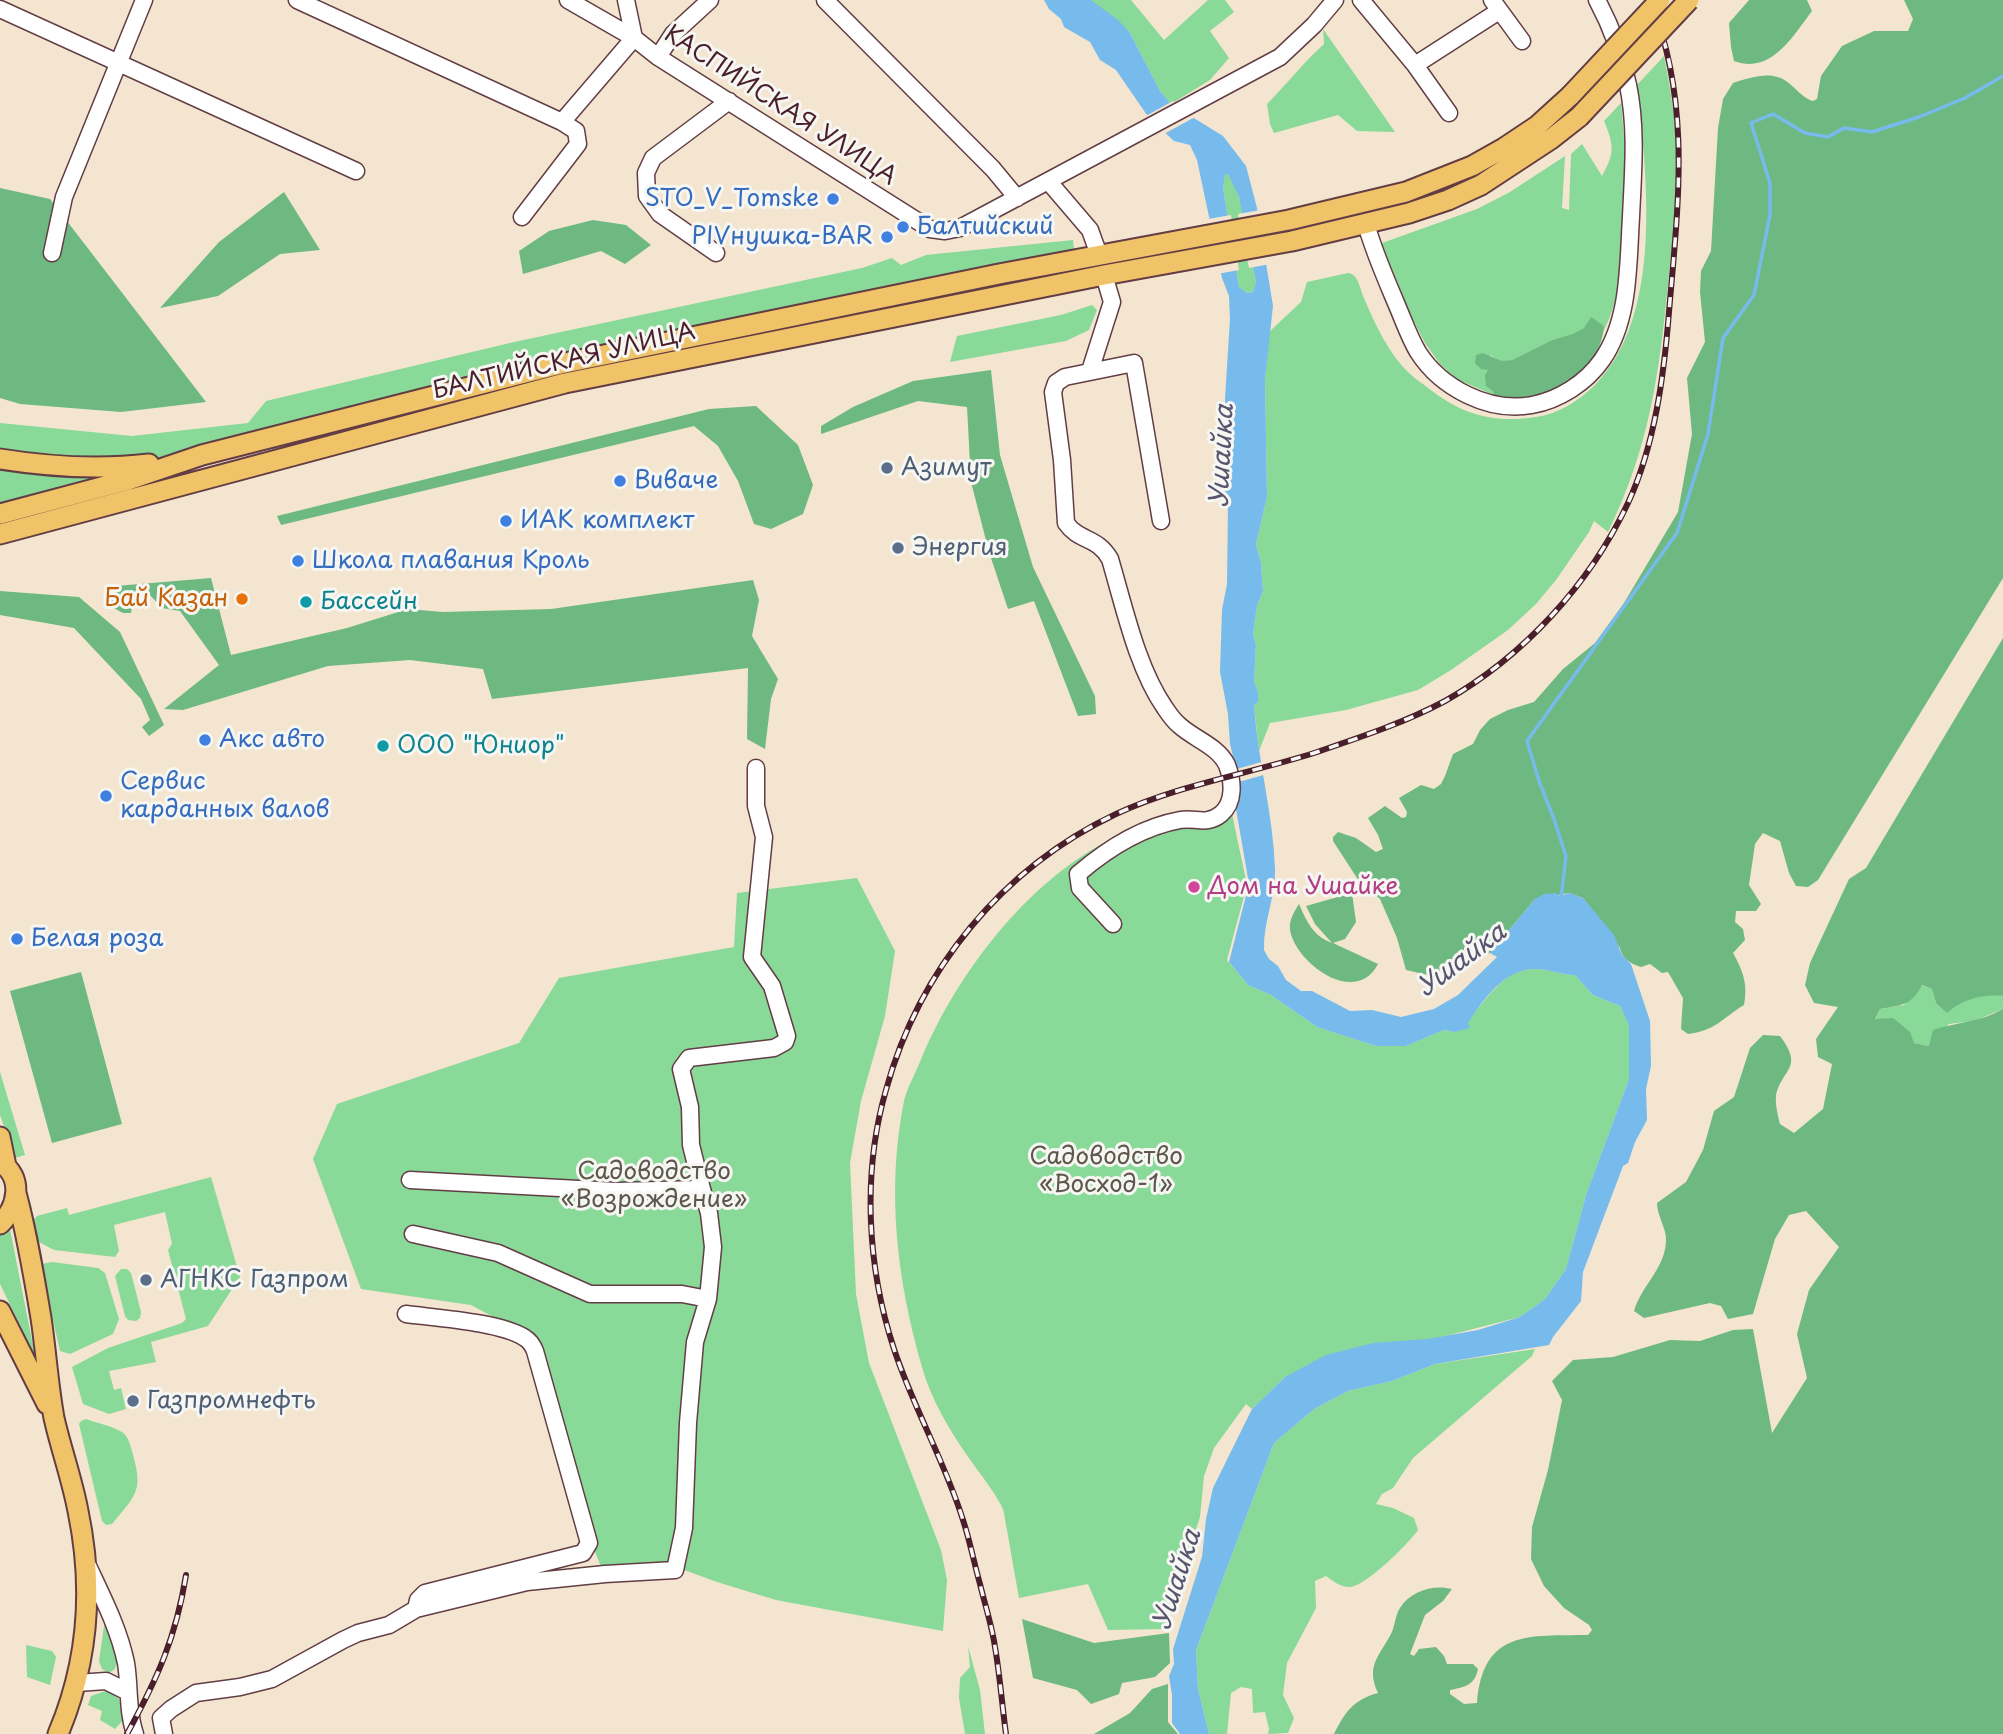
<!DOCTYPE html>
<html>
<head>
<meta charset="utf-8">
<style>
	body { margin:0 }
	canvas { display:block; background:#f3e5d0 }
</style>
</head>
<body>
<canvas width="2003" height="1734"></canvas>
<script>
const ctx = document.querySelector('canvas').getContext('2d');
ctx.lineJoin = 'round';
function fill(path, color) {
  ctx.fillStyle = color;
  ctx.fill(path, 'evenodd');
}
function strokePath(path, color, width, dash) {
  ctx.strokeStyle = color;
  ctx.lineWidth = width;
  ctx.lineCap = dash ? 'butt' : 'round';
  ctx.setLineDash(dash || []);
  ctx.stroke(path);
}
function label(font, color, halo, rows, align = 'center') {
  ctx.font = font + ' "Playpen Sans",sans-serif';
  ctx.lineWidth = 6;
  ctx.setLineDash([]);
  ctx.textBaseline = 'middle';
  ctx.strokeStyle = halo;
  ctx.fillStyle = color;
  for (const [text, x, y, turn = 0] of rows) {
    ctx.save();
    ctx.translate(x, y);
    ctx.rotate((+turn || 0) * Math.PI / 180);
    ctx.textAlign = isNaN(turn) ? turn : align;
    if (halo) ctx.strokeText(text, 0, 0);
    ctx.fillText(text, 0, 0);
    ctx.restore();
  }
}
fill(new Path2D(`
	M1091,0H1131L1164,40L1208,0H1225L1234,12L1210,31L1229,58L1210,80L1171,104L1160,91L1130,33Z
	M1323,29L1395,132L1357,131L1338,115L1274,133L1270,124L1267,104C1287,84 1303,63 1324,44Z
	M1664,56C1672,97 1678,136 1678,178C1677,213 1671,249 1668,284C1659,376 1649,448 1608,532L1594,521L1589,532L1556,580L1536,604L1508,630L1451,670L1418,690L1346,710L1270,723L1259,751L1254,706L1258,702V692L1254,681L1256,645L1253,634L1257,606L1263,591L1261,563L1256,544L1267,497L1265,379L1269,332L1301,302L1307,282L1348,273C1352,274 1353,274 1356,278C1360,284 1361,292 1364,298C1372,317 1381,337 1393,354C1400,365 1412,377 1423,384C1459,413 1488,424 1536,417C1558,414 1579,401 1595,385C1664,315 1647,175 1637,85Z
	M1621,103C1627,158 1631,285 1603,332L1584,328L1573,335L1552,340L1512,360L1502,362L1490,355L1489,370L1494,395L1456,379L1440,364L1425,343L1385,266L1382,243L1477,209L1510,192L1565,156L1562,208L1569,210L1571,154L1582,144L1602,176C1615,153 1614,145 1604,121Z
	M1225,174H1228C1247,204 1249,248 1256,282L1253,292L1247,293L1239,287L1223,188Z
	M1073,240L1074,250L977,267L921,285L211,449L131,463L0,456V423L132,436L248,423L266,401L514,342L862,268L892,258L901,265L926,255Z
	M1092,305L1097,310L1089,330L1066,341L950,362L957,336L1061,315Z
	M0,467L120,476L58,493V488L0,504Z
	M1231,809L1247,885L1227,960L1248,985L1271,995L1317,1027L1376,1046H1406L1444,1030L1454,1032C1482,1014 1496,968 1536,969C1549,969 1561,975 1575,975L1593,995L1620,1006L1629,1026V1079L1586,1195L1566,1269L1545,1299L1520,1317L1285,1377L1252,1409L1246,1404L1214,1448L1204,1476L1200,1517L1164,1629L1108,1630L1088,1584L1019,1598C1015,1576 1011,1553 1007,1530C1005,1522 1005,1512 1001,1505C993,1490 981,1475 971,1461C952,1434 931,1400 922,1367C897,1280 886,1191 904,1101C907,1088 915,1074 920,1062C953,981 1018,893 1095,848C1136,824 1184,813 1231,809Z
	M857,878L895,951L885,1016L861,1101L850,1163L856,1294L869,1363L941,1550L947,1580L943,1631L776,1600L717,1582L676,1567L602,1569L591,1542L539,1346L503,1322L471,1305L361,1289L313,1159L337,1104L519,1043L559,978L734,947L737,893Z
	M1921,985L1932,989L1936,1003L1954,1006L1970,999L1989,994L2003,996V1009L1974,1021L1949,1024L1929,1046L1914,1043L1875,1020L1880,1009L1904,1005Z
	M0,1072L25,1155L15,1158L0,1115Z
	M211,1177L240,1277L208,1326L151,1342L156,1362L109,1371L114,1390L121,1388L126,1409L109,1414L83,1404L72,1367L108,1348L182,1323L186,1319L168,1250L172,1244L165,1212L114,1225L119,1251L115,1257L54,1250L37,1241L32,1222L37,1216L67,1208L69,1215Z
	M10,1229L35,1356L0,1284V1235Z
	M52,1262L98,1268L105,1273L119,1319L113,1334L70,1354L60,1351L41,1267L42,1264Z
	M121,1269H127L131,1273L141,1312L140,1318L136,1321L128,1320L125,1316L115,1276Z
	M1535,1349L1532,1356L1413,1458L1393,1488L1382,1494L1376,1504L1393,1508L1414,1518L1418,1530C1408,1544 1368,1584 1351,1587C1341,1588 1333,1581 1326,1576L1315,1581L1316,1608L1287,1663L1283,1695L1294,1718L1288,1733L1268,1734L1269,1729L1265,1712L1253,1713L1252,1689L1241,1687L1231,1693L1227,1734H1209L1198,1689L1196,1650L1274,1443L1314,1409L1348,1391L1392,1381L1435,1364Z
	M86,1419C97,1423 112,1426 122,1432C128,1436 130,1444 132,1451C143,1490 138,1493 112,1524L106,1525L102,1521L79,1424L81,1421Z
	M105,1619L117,1661L115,1669L109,1673L102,1669L99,1661Z
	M26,1645L52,1651L56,1657L50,1685L27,1677Z
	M968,1646L980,1690L985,1734H965L959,1698L960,1678L970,1667Z
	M108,1690L119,1699L124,1719L115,1729L100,1720L102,1711L88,1705L91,1696Z`), '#89d999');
fill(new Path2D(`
	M1749,0H1807L1812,11C1793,36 1771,75 1734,61L1731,47L1729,23Z
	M1904,0H2003V578L1818,880L1808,887L1796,886L1789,873L1780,841L1763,833L1755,844L1749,885L1761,904L1756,911H1736L1735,922L1743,929L1745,940L1733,953C1743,971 1748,984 1744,1005C1721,1019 1717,1030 1688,1034L1681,1029L1683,998L1668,972L1662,973L1650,964L1641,967C1631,964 1622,959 1620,948L1583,898L1569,893L1535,899L1490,953L1428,975L1406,970L1397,938L1380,899L1357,878L1333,841V837L1338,832L1356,838L1376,852L1383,849L1378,835L1368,818L1385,806L1402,818L1406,817L1407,812L1399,798L1421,785L1434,789L1441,784L1445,776L1453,754L1473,744L1480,730L1490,719L1508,710L1534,702L1563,669L1595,643L1624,603L1678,512L1692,434L1687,378L1705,342L1700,292L1701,271L1711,251L1718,128L1723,99L1733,83C1753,77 1774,69 1791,85C1798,91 1805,99 1813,101L1817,99L1821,76L1842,46L1874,31H1908L1913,19Z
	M0,188L50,199L206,402L121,412L20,404L0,398Z
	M284,192L320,250L280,254L218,296L160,308L219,242Z
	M593,220L626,225L651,245L625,264L601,251L523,274L519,251L549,231Z
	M1591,317L1604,326C1600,377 1541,406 1494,395L1493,391L1486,386L1485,375L1488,370L1481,369L1475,363L1476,355L1483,353L1502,361L1512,360L1552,340L1573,334L1584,328Z
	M991,370L1000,455L1033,567L1095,696L1096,714L1078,716L1034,601L1008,609L989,552L971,482L967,407L918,401L821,434V426L853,407L913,381Z
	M756,406L798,445L813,485L803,514L771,529L754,524L738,481L718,446L694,426L281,525L277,516L709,409Z
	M211,578L231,655L347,628L408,609L443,612L551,609L753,580L759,600L752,636L778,679L771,699L765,749L747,739L748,668L492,699L483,669L410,660L328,666L183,710L164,709L219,665L180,611L162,608L148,593H134L131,613H123L110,606L104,587Z
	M0,591L79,597L120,632L164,725L149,736L142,727L150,720L141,699L74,628L0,615Z
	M2003,638V996C1983,994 1963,999 1947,1013L1936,1003L1932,989L1922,985C1911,1006 1902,1005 1880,1009L1875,1019L1893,1018L1910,1032L1914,1043L1929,1046L1933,1030C1957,1022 1981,1022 2003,1009V1734H1334C1345,1712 1353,1700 1378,1693C1366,1666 1378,1658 1391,1634C1395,1626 1395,1616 1400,1608C1410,1591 1434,1584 1452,1589L1443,1601L1425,1615L1410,1654L1414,1656L1419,1649L1436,1647L1444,1656L1447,1664H1473L1478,1669C1475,1685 1465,1687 1450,1690V1694L1464,1704L1477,1703C1483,1629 1529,1636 1588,1635L1592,1630L1589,1625L1564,1608L1544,1586L1531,1559L1532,1527L1548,1470L1562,1400L1552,1381L1573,1360L1613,1357L1670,1340L1700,1341L1733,1330L1753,1329L1772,1433L1807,1378L1797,1334L1809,1290L1839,1247L1806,1211L1789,1215L1775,1239L1753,1314L1728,1319L1721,1306L1710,1303L1644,1318L1634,1311C1641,1286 1665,1269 1666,1241C1667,1229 1657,1216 1657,1203L1686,1182L1703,1150L1714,1111L1734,1097L1750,1048L1763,1035L1780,1036C1805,1069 1781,1069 1776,1096C1775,1104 1778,1116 1780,1124L1794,1133L1823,1109L1832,1064L1818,1057L1816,1039L1838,1007L1814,1003L1805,985L1810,963L1849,879L1866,868Z
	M1352,893L1356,922L1345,939L1333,943L1378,964C1355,1008 1295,962 1290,930C1289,920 1294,912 1299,904C1307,922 1313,936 1332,943L1315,924L1306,906Z
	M81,972L122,1124L52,1143L10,991Z
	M1022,1619L1094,1643L1169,1633L1170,1663L1155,1677L1122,1683L1119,1694L1091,1704L1077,1690L1033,1678Z
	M1168,1684V1722L1178,1734H1094L1130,1713L1152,1689Z`), '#6eb981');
fill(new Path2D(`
	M1044,0H1091L1118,20L1130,33L1160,91L1171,104L1223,136L1246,166L1257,208L1273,306L1265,379L1267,497L1256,544L1261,563L1263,591L1257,606L1253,634L1256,645L1254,681L1258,692V702L1254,706C1258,761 1273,814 1275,869C1276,896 1263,922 1264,950L1269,959L1278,966L1286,980L1301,991H1312L1350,1011L1372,1010L1401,1017L1434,1009L1458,995L1497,957L1490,953L1535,899L1544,894L1556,893L1560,896L1569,893L1583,898L1614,935L1622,955L1631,964L1650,1021L1651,1066L1646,1089L1647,1120L1635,1142L1628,1163L1623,1166L1583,1272L1581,1301L1553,1337L1549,1345L1435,1364L1392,1381L1348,1391L1314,1409L1274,1443L1196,1650L1198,1689L1209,1734H1180L1172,1723V1695L1169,1676L1174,1664L1173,1649L1202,1557L1206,1519L1213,1488L1252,1409L1285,1377L1326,1355L1373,1343L1428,1339L1478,1330L1520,1317L1545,1299L1566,1269L1586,1195L1629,1079V1026L1620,1006L1593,995L1575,975C1561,975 1549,969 1536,969C1505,968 1483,1000 1468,1023L1470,1028L1454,1032L1444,1030L1406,1046H1376L1317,1027L1271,995L1248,985L1229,962L1249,884L1236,809L1240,793L1239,781L1230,744L1228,714L1220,672L1222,610L1227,584L1228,505L1224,488L1229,468L1225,399L1230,319L1229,296L1222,278L1197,160L1190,145L1174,141L1149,118L1116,70L1100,60L1090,42L1064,27L1061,19L1049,9ZM1228,174L1239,197L1256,282L1253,292L1247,293L1239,287L1223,188L1225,175Z`), '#77baec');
fill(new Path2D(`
	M1173,101L1197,116L1162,135L1144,117Z
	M1261,210L1270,264L1249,268L1238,214Z
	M1231,215L1239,270L1217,274L1208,219Z
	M1265,761L1267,774L1235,783L1233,770Z`), '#f3e5d0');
strokePath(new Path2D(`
	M1561,898L1566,856L1554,819L1539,781L1527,741L1677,533L1708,434L1723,338L1754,295L1770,215V183L1751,123L1773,114L1805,133L1828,137L1844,128L1872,132L1919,117L1965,98L2003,76`), '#77baec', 3.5);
const minor = new Path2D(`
	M297,0L562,122L576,131L578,144L522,217
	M568,0L634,38L658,57L930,229L945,231L960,228L1280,57L1314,25L1335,0
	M825,0L993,169L1017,198
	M1361,0L1415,65L1449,113
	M1492,0L1522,41
	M0,9L356,171
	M658,57L673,34L710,0
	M1415,65L1499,11
	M562,122L634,38L626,0
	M1049,182L1090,230L1099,255
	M1366,224C1374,252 1385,277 1396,303C1403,319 1409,337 1418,352C1441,388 1489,413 1532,405C1559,400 1586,383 1602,360C1630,320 1628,264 1631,217C1633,173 1637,128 1628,85C1622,56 1611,26 1597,0
	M52,253L64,197L144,0
	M716,253L660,214L647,196L646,173L653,158L729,101
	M1090,371L1112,302L1104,275
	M1113,924L1080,888L1078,874C1107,849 1142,827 1180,820C1195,817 1206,826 1221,814C1235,802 1233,781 1227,765C1218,746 1194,739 1179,725C1174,721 1169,714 1165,708C1137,668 1124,606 1110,559C1097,536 1079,542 1066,523L1062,460L1053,392L1056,383L1065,377L1134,363L1161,521
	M410,1180L616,1191L702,1189L709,1213L713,1247L708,1299L695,1342L688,1423L684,1528L675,1570L605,1574L527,1582L416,1609
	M702,1189L691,1145L690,1107L681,1069L689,1058L774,1048L785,1042L787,1036L772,986L752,957L764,837L756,806V768
	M413,1234L498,1253L590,1294H682L708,1299
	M88,1566C103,1598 119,1629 126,1663C130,1687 127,1711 135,1734
	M77,1683L106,1681L128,1692
	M164,1734L161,1718L171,1709L196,1693L240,1687L272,1679L343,1640L358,1633L389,1625L416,1609L418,1600L425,1593L583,1553L589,1543L535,1351C533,1346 530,1341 525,1338C501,1322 436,1318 406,1314`);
const major = new Path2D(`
	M0,459C50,467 98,470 149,464
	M0,514L128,480L202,455L560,364L999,274L1289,220L1406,192L1472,166L1504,148L1537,126L1570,96
	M0,534L565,383L1104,275L1292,241L1409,213L1448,200L1481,185L1551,139L1579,117
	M0,1137L6,1166
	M0,1162C24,1177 18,1207 0,1224
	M16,1193C27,1234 34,1276 41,1318C46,1351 48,1385 54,1418C61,1449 72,1479 78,1511C94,1588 89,1661 58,1734
	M0,1311L47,1404`);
strokePath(minor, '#633d44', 19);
strokePath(major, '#633d44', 23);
strokePath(minor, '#fff', 16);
strokePath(major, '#f1c369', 19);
const rail = new Path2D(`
	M127,1734C157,1679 176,1638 186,1575
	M1006,1734C1002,1705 1000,1676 995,1647C992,1626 985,1605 980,1584C974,1563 970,1541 963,1520C945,1462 913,1407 894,1349C867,1267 862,1173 886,1090C919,970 1002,868 1116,814C1178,785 1248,774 1314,753C1358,738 1404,723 1445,701C1523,657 1590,584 1628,503C1655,445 1664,375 1669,312C1678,205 1692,102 1650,0`);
strokePath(rail, '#4a1f2b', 6);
strokePath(rail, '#f6f6f2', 3.5, [10]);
const majorBridge = new Path2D(`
	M1570,96L1660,0
	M1579,117L1689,0`);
strokePath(majorBridge, '#633d44', 23, []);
strokePath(majorBridge, '#f1c369', 19);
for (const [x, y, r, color] of [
	[833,199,7,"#3f7fe0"],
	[903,227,7,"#3f7fe0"],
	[887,237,7,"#3f7fe0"],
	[887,468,7,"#5c6f8a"],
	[620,481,7,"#3f7fe0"],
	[506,521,7,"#3f7fe0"],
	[898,548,7,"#5c6f8a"],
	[298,561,7,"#3f7fe0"],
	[242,599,7,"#e8710a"],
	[306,602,7,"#0f9aa8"],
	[205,740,7,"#3f7fe0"],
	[383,746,7,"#0f9aa8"],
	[106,796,7,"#3f7fe0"],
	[1194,887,7,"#d1479c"],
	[17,939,7,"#3f7fe0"],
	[146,1280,7,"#5c6f8a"],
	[133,1401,7,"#5c6f8a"]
]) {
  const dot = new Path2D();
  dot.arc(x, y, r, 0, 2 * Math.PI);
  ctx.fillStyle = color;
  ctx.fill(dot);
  strokePath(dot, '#f6f6f2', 2.5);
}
label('24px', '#4a1f2b', '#f6f6f2', [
	["КАСПИЙСКАЯ УЛИЦА",780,106,33],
	["БАЛТИЙСКАЯ УЛИЦА",564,362,-13]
]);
label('24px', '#366cbe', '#f6f6f2', [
	["STO_V_Tomske",819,199,"right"],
	["Балтийский",917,227],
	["PIVнушка-BAR",873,237,"right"],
	["Виваче",634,481],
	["ИАК комплект",520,521],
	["Школа плавания Кроль",312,561],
	["Акс авто",219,740],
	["Сервис",120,782],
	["карданных валов",120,810],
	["Белая роза",31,939]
], 'left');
label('24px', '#4e5e75', '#f6f6f2', [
	["Азимут",901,468],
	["Энергия",912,548],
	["АГНКС Газпром",160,1280],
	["Газпромнефть",147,1401]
], 'left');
label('24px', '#c56008', '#f6f6f2', [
	["Бай Казан",228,599]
], 'right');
label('24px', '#0d838f', '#f6f6f2', [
	["Бассейн",320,602],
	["ООО \"Юниор\"",397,746]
], 'left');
label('24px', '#b23c85', '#f6f6f2', [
	["Дом на Ушайке",1208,887]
], 'left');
label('24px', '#5d574c', '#f6f6f2', [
	["Садоводство",1106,1157],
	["«Восход-1»",1106,1185],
	["Садоводство",654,1172],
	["«Возрождение»",654,1200]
]);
label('italic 26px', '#5a556f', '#f6f6f2', [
	["Ушайка",1223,456,-87],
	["Ушайка",1462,961,-37],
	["Ушайка",1178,1580,-72]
]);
</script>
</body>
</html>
